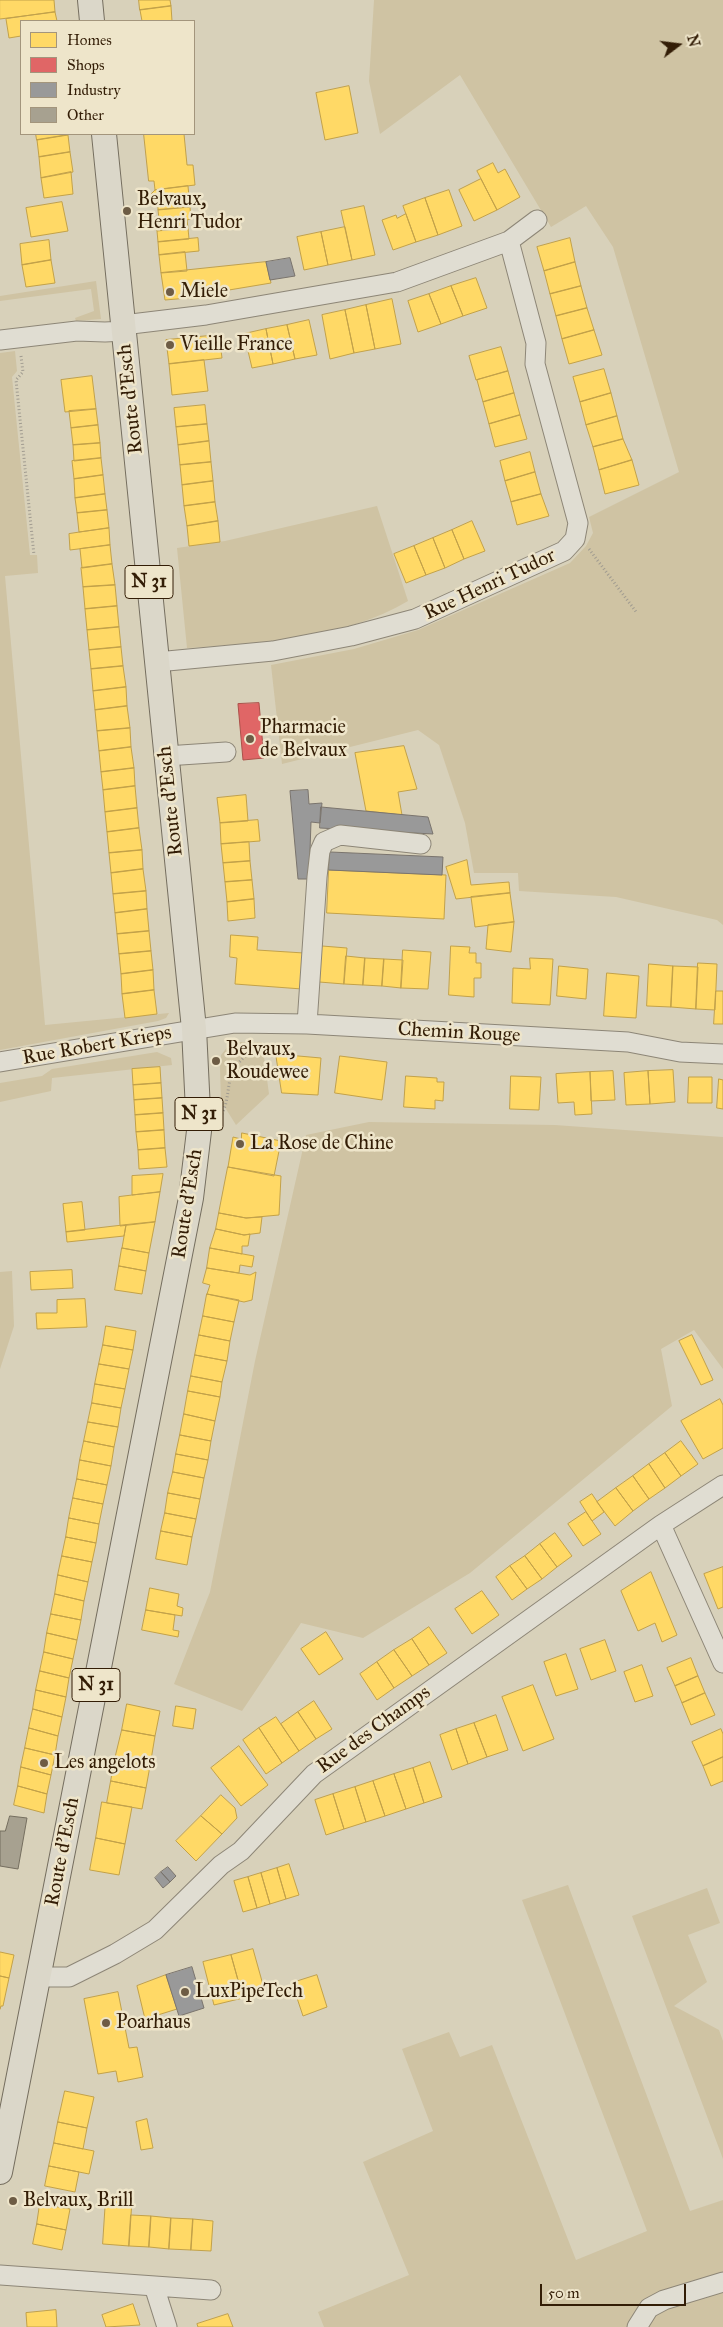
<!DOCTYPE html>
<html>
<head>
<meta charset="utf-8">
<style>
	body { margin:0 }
	#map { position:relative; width:723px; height:2327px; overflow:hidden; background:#d8d1ba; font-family:"IM FELL Great Primer",serif }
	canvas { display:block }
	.legend { position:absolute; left:20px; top:20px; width:175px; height:115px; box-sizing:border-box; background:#eee5ca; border:1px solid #a3957c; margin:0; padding:6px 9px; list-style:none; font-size:15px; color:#331d06 }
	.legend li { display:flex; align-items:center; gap:10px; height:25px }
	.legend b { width:25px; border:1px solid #a3957c }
	.north { position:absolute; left:653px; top:20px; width:50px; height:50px; -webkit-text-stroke:4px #eee5ca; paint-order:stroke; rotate:75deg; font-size:14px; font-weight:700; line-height:20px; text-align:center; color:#331d06 }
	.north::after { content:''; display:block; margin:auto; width:18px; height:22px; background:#331d06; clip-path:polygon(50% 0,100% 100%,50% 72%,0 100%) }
	.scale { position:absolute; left:540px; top:2284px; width:146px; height:22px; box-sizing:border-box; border:2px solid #331d06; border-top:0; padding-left:6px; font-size:15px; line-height:18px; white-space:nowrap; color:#331d06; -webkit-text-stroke:4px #eee5ca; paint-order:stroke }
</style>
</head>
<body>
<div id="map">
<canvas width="723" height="2327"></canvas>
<ul class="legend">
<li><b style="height:14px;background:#ffd966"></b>Homes</li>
<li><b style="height:14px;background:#e06666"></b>Shops</li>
<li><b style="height:14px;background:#999"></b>Industry</li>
<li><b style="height:14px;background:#a7a190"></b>Other</li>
</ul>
<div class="north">N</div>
<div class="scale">50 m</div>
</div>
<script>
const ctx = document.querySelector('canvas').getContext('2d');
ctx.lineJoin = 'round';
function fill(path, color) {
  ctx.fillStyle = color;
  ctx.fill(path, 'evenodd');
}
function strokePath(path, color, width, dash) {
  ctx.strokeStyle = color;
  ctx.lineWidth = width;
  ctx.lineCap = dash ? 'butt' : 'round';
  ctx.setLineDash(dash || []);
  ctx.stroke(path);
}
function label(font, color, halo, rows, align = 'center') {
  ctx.font = font + ' "IM FELL Great Primer",serif';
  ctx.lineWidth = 5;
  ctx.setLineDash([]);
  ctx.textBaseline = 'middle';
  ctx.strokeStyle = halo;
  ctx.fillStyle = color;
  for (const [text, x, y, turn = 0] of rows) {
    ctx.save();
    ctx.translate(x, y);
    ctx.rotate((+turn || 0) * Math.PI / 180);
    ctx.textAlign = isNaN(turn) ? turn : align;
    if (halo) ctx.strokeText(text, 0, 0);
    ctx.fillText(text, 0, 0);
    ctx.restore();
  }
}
fill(new Path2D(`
	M374,0H723V925L717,920L616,897L519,891L518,873H474L465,823L439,745L418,730L282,764L271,665L354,649L418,630L570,563L586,546L593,533L589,517L679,472L613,247L586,206L551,227L460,75L380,134L369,81Z
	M96,281L101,319L76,321L75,318L94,311L91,289L0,301V296Z
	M15,351L17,371L12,377L30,555H37L38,573L5,576L45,1025L169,1013L166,1018L158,1021L0,1050V353Z
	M377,506L408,601C347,638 257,644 187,648L177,548L225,541Z
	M240,1042H262L269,1094L236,1125L221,1101L220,1068L221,1055L229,1045Z
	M157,1052L171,1058L172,1065L52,1078L51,1091L0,1102V1083L42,1076L52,1069Z
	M369,1122L555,1125L723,1137V1369L694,1330L661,1349L672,1406L470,1573L363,1638L301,1623L242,1711L174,1684L210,1592L255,1361L306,1135Z
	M12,1271L14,1326L0,1369V1272Z
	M568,1885L690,2211L723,2200V2327H324L318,2312L409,2275L363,2162L433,2131L402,2049L449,2032L460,2057L492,2045L576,2260L647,2231L522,1900Z
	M707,1888L720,1923L688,1935L707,1982L674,2006L719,2030L723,2041V2159L632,1916Z`), '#cfc3a3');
const homes = new Path2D(`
	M0,0H54L55,12L0,19Z
	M139,0H170L171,6L140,10Z
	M171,6L172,21H142L140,10Z
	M55,12L57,21H21V36L9,38L6,19Z
	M349,86L358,133L325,140L316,93Z
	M36,134H68V135L37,140Z
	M144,134H184L187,165H193L195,185L155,190L154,181H149Z
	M68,135L70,152L39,157L37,140Z
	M70,152L73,172L41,178L39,157Z
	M493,163L498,173L505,169L520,197L497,210L477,171Z
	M71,172L73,194L44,198L41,178Z
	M481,179L497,210L474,221L459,190Z
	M188,186L190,207L158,210V204L151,199V194L155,190Z
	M449,190L462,226L438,235L425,198Z
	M425,198L438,235L416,242L403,206Z
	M62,202L68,231L31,237L26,208Z
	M364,206L375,255L352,260L341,211Z
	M190,207L191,219L187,220L188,228L157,231L156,219H159L158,210Z
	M406,214L416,242L393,250L382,220L396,215L397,218Z
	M345,227L352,260L328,265L321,232Z
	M188,228L189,239L158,242L157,231Z
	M321,232L328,265L304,270L297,237Z
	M198,238L199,251L159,255L158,242Z
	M570,238L575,262L544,271L537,247Z
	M49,240L51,260L22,265L20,244Z
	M185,252L187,271L161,273L159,255Z
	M51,260L55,283L26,287L22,265Z
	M266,262L271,283L211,293L212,296L165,300L161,273Z
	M575,262L581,286L550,294L544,271Z
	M476,278L487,308L463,316L451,286Z
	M451,286L463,316L441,324L429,294Z
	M581,286L587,308L556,316L550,294Z
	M429,294L441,324L418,332L408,301Z
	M392,299L401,344L375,349L366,305Z
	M366,305L375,349L354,353L345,310Z
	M587,308L594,330L562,339L556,316Z
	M345,310L354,353L330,359L322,315Z
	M309,320L317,355L295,359L287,325Z
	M287,325L295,359L273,364L266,329Z
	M266,329L273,364L252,368L244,334Z
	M594,330L602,355L569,364L562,339Z
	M219,335L222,358L169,364L166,340Z
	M501,347L508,371L476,380L469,356Z
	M204,360L208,391L172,395L169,364Z
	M604,369L611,393L580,402L573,377Z
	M508,371L514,393L483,402L477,380Z
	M92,376L96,409L65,412L61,380Z
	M514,393L520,415L489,424L483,402Z
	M611,393L617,416L586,425L580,402Z
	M205,405L207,424L176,427L174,408Z
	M96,409L98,425L71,428L69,411Z
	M520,415L527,439L495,447L489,424Z
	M617,416L623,439L593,447L586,425Z
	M207,424L209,441L178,445L176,427Z
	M98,425L100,443L73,445L71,428Z
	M623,439L632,460L599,470L593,447Z
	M209,441L211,462L180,465L178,445Z
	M100,443L101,458L74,461L73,445Z
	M530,452L535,472L505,481L500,461Z
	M101,458L103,475L74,479L72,461Z
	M632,460L639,485L605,494L599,470Z
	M211,462L213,481L182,485L180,465Z
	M535,472L541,494L511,502L505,481Z
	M103,475L105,494L75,498L74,479Z
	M213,481L215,502L184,506L182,485Z
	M105,494L107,510L77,513L75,498Z
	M541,494L549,516L517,525L511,502Z
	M215,502L218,521L187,526L184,506Z
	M107,510L109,528L79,532L77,513Z
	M218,521L220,542L189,546L187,526Z
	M472,521L485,551L464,559L452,530Z
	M109,528L110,545L70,550L69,534Z
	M452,530L464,559L445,568L433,538Z
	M433,538L445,568L426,575L414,546Z
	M110,545L112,564L82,568L80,549Z
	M414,546L426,575L406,583L394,554Z
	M112,564L115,585L83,587L81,568Z
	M115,585L117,606L85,609L83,587Z
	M117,606L119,627L87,630L85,609Z
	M119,627L121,647L89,650L87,630Z
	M121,647L123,666L91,669L89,650Z
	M123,666L126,687L93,691L91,669Z
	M126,687L127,706L95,710L93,691Z
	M127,706L130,728L97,731L95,710Z
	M130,728L131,747L99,751L97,731Z
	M404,746L417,789L398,792L402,815L366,811L355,753Z
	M131,747L134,768L101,772L99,751Z
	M134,768L135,786L103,790L101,772Z
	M135,786L137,808L105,812L103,790Z
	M246,795L248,821L220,823L217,798Z
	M137,808L139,828L107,832L105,812Z
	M258,820L260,841L221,844L220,823Z
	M139,828L142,850L109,853L107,832Z
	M249,842L250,861L223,863L221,844Z
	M142,850L143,869L111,873L109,853Z
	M467,860L471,885L509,882L510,893L456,899L446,867Z
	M250,861L252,880L225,882L223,863Z
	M143,869L146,891L113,894L111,873Z
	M329,870L446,875L444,919L327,913Z
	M252,880L254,899L227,902L225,882Z
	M146,891L147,909L115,913L113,894Z
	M510,893L514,922L475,927L471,897Z
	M254,899L255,918L228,921L227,902Z
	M147,909L149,931L117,934L115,913Z
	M514,922L511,952L486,949L488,925Z
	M149,931L151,951L119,954L117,934Z
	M231,935L258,937L257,950L304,953L302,989L235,984L237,958L230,957Z
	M322,946L347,948L344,984L319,982Z
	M451,946L470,947L469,953H476V963H481V978H474V997L449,995Z
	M403,950L431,952L428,989L401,988Z
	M151,951L153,970L121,974L119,954Z
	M346,956L365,958L363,985L344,984Z
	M365,958L384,959L382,986L363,985Z
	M530,958L553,959L550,1005L512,1003L513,968L530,969Z
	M384,959L403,960L401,988L382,986Z
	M698,963L717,964L715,1010L696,1009Z
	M649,964L673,966L671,1007L647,1006Z
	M559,966L588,969L586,999L557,996Z
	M673,966L698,967L696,1009L671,1007Z
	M153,970L154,990L122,994L121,974Z
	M607,973L639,976L636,1018L604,1016Z
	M154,990L157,1014L125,1018L122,994Z
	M716,991H723V1024H714Z
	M276,1054L321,1058L318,1095L282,1093Z
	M340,1056L387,1062L382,1100L335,1093Z
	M160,1067L161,1083L133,1085L132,1069Z
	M673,1070L675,1102L650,1104L648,1071Z
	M613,1071L615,1100L591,1101L590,1072Z
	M648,1071L650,1104L626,1105L624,1073Z
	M590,1072L592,1114L575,1115L574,1102L558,1103L556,1074Z
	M406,1076L437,1078V1082H444L443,1101L435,1100V1109L404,1107Z
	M511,1076L541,1077L539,1110L510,1109Z
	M689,1077H712V1103H688Z
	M719,1079L723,1080V1109L717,1108Z
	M161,1083L162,1098L134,1100L133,1085Z
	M162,1098L163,1113L135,1115L134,1100Z
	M163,1113L164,1130L136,1132L135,1115Z
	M164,1130L165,1148L138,1150L136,1132Z
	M242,1133L281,1141L274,1176L228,1167L233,1137L241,1139Z
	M165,1148L167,1167L139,1169L138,1150Z
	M228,1167L281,1176L279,1215L246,1218L219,1213Z
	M163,1174L160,1192L132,1195V1176Z
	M160,1192L155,1222L120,1226L119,1197Z
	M82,1202L85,1230L66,1232L63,1204Z
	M219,1213L246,1218L262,1217L260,1233L244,1235L216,1229Z
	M155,1222L149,1253L122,1248L126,1225Z
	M126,1225L124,1236L67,1242L66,1232Z
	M216,1229L244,1235L250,1234L248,1246H242V1254L210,1248Z
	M122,1248L149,1253L146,1271L119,1266Z
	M210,1248L254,1256L252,1267L240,1265L239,1273L207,1268Z
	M119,1266L146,1271L142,1294L115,1290Z
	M207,1268L250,1275L256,1272L252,1300L244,1302L207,1294L210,1285L203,1283Z
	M72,1270L73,1288L31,1290L30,1272Z
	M207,1294L239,1300L234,1322L203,1316Z
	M85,1299L87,1327L37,1329L36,1313H57V1300Z
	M203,1316L234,1322L230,1341L199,1335Z
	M106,1326L136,1331L133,1350L103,1345Z
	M199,1335L230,1341L227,1361L195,1355Z
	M692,1335L713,1380L701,1385L679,1341Z
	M103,1345L133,1350L129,1369L99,1364Z
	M195,1355L227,1361L222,1382L191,1376Z
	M99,1364L129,1369L125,1389L95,1384Z
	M191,1376L222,1382L220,1397L188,1391Z
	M95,1384L125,1389L121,1408L92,1403Z
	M188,1391L220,1397L215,1421L184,1414Z
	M720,1399L723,1405V1448L703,1459L681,1421Z
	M92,1403L121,1408L118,1427L88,1422Z
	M184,1414L215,1421L211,1441L180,1435Z
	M88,1422L118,1427L114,1447L84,1441Z
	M180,1435L211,1441L208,1460L176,1454Z
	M84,1441L114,1447L111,1466L80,1460Z
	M681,1441L698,1464L681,1476L665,1453Z
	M665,1453L681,1476L665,1488L649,1464Z
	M176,1454L208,1460L204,1478L173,1472Z
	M80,1460L111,1466L107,1485L77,1479Z
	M649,1464L665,1488L649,1499L633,1476Z
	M173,1472L204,1478L200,1499L168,1493Z
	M633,1476L649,1499L633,1511L616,1488Z
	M77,1479L107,1485L103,1504L73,1498Z
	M616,1488L633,1511L615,1526L597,1502Z
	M168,1493L200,1499L196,1519L165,1513Z
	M592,1494L604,1512L592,1521L580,1502Z
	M73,1498L103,1504L99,1524L69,1518Z
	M586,1512L601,1534L583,1546L568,1524Z
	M165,1513L196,1519L192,1537L161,1531Z
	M69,1518L99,1524L96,1543L66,1537Z
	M161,1531L192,1537L187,1565L156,1559Z
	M555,1533L572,1556L557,1567L540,1544Z
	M66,1537L96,1543L92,1562L62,1556Z
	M540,1544L557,1567L542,1579L525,1556Z
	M62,1556L92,1562L88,1582L58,1575Z
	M525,1556L542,1579L527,1589L510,1566Z
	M510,1566L527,1589L512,1600L496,1577Z
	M723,1567V1607L718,1609L704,1574Z
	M651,1572L677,1635L662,1642L655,1623L638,1631L621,1591Z
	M58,1575L88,1582L84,1601L55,1594Z
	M150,1588L179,1594L177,1606L183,1608L182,1616L146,1610Z
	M482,1591L499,1615L472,1634L455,1609Z
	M55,1594L84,1601L81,1620L51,1614Z
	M146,1610L175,1615L173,1630L179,1631L178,1637L142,1630Z
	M51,1614L81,1620L77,1640L47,1633Z
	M429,1627L447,1653L429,1665L412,1639Z
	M326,1632L343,1659L319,1675L301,1649Z
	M47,1633L77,1640L73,1659L44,1652Z
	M412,1639L429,1665L412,1676L394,1650Z
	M605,1640L616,1671L591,1680L580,1649Z
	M394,1650L412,1676L394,1688L377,1662Z
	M44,1652L73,1659L69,1678L40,1671Z
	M566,1654L578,1689L556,1696L544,1662Z
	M691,1658L698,1676L675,1686L667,1668Z
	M377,1662L394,1688L377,1700L360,1674Z
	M642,1665L653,1696L635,1702L624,1672Z
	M40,1671L69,1678L66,1697L36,1690Z
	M698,1676L705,1693L682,1703L675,1686Z
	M533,1685L554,1739L523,1751L502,1697Z
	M36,1690L66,1697L62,1717L33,1709Z
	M705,1693L715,1715L691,1725L682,1703Z
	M314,1701L332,1729L316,1739L298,1712Z
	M127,1704L160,1711L155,1736L122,1730Z
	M176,1706L196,1709L193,1729L173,1726Z
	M33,1709L62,1717L58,1736L29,1728Z
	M298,1712L316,1739L299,1751L281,1724Z
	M496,1715L508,1750L487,1757L474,1723Z
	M276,1717L299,1751L282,1763L259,1728Z
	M474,1723L487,1757L468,1764L456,1729Z
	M29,1728L58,1736L55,1755L25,1748Z
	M259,1728L282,1763L266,1774L243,1740Z
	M456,1729L468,1764L452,1770L440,1735Z
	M721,1729L723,1734V1757L703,1766L692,1742Z
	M122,1730L155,1736L150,1766L115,1759Z
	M239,1746L268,1785L241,1806L211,1768Z
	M25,1748L55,1755L51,1775L21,1767Z
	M723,1757V1781L711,1786L703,1766Z
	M115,1759L150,1766L146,1788L111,1781Z
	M430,1762L442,1797L424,1803L413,1768Z
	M21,1767L51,1775L47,1794L18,1786Z
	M413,1768L424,1803L406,1809L394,1774Z
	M394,1774L406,1809L385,1816L373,1781Z
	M111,1781L146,1788L142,1809L107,1803Z
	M373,1781L385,1816L366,1822L355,1787Z
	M18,1786L47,1794L44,1813L14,1805Z
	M355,1787L366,1822L344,1829L333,1794Z
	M333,1794L344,1829L326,1835L315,1800Z
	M221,1795L235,1808L237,1818L222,1834L201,1816Z
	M102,1802L132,1807L125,1844L96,1838Z
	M201,1816L222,1834L196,1861L176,1841Z
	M96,1838L125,1844L119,1875L90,1870Z
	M289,1864L299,1895L286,1899L277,1868Z
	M277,1868L286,1899L270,1904L261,1873Z
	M261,1873L270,1904L257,1908L248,1877Z
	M248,1877L257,1908L243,1912L234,1881Z
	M253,1949L265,1992L243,1998L231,1955Z
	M0,1952L14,1955L9,1978L0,1976Z
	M231,1955L243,1998L214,2005L203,1962Z
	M166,1975L177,2009L145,2019L137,1986Z
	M317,1975L327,2007L303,2016L292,1983Z
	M0,1976L9,1978L3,2006H1L0,2009Z
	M118,1992L129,2048L137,2047L143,2077L118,2082L116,2071L98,2074L84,1999Z
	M65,2091L94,2097L87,2128L58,2122Z
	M147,2119L153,2148L141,2150L136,2122Z
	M58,2122L87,2128L83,2149L54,2143Z
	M54,2143L94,2151L89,2174L49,2166Z
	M49,2166L79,2172L75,2192L45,2186Z
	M106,2198L132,2200L129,2246L103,2244Z
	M40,2204L70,2209L66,2230L37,2224Z
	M131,2215L151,2216L149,2247L129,2246Z
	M151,2216L171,2218L169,2249L149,2247Z
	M171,2218L193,2219L191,2250L169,2249Z
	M193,2219L213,2221L211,2251L191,2250Z
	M37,2224L66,2230L62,2250L33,2244Z
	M133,2304L140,2325L106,2327L102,2315Z
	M56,2310L57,2327H27L26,2313Z
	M228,2314L233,2327H198L197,2324Z`);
fill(homes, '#ffd966');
strokePath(homes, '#c2a149', 1);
const shops = new Path2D(`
	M259,703L264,758L243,760L238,704Z`);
fill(shops, '#e06666');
strokePath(shops, '#ac5049', 1);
const industry = new Path2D(`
	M290,258L295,276L270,280L266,262Z
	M308,790L309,804L322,803L320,823L311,822L309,879H298L290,791Z
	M321,807L428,817L433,834L320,828Z
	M330,852L443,857L442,875L329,870Z
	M168,1867L176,1876L170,1882L161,1872Z
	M161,1872L170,1882L163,1888L155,1878Z
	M192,1967L204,2008L179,2016L166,1975Z`);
fill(industry, '#999');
strokePath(industry, '#7a746d', 1);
const building = new Path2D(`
	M10,1816L27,1818L18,1869L0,1866V1831H5Z`);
fill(building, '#a7a190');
strokePath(building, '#756e5f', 1);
const minor = new Path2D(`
	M509,241L537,220
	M123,325L206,315L397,282L509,241L536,343L535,364L578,523L575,539L564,551L415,619L351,636L273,651L157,662
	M0,340L77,331L105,332L124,331
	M166,756L226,752
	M307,1024L317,877L320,851L324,842L340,835L421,844
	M0,1062L235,1023L307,1024L628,1042L680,1052L723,1054
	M661,1525L723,1663
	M38,1977H69L115,1954L155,1930L221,1865L241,1851L314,1774L661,1525L723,1485
	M0,2275L211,2290
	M154,2286L167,2327
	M637,2327L649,2308L664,2300L723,2282`);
const major = new Path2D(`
	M90,0L92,21
	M0,2172L191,1198L199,1131L194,1029L104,134`);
strokePath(minor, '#8d8677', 21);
strokePath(major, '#756e5f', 26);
strokePath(new Path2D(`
	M21,356L23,372L16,380L34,555
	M589,549L637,613
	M220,1117C230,1101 226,1087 233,1071C238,1060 250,1056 252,1042`), '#a09b90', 3, [1, 2.5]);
strokePath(minor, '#e0ddd2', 19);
strokePath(major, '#dbd7c9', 24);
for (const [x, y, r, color] of [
	[127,211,5,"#6d5c45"],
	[170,292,5,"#6d5c45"],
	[170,345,5,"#6d5c45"],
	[250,739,5,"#6d5c45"],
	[216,1061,5,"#6d5c45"],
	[240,1144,5,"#6d5c45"],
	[44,1763,5,"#6d5c45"],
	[185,1992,5,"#6d5c45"],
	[106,2023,5,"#6d5c45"],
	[13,2201,5,"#6d5c45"]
]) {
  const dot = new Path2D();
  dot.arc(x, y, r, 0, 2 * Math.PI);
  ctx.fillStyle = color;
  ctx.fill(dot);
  strokePath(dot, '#eee5ca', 2);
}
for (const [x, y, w] of [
	[149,582,48],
	[199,1114,48],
	[96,1685,48]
]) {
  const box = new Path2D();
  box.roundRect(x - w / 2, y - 16.5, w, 33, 4);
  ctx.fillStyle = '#eee5ca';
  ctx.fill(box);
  strokePath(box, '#331d06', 1);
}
label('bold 19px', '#331d06', null, [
	["N 31",149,582],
	["N 31",199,1114],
	["N 31",96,1685]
]);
label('20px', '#331d06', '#eee5ca', [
	["Belvaux,",137,200],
	["Henri Tudor",137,223],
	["Miele",180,292],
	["Vieille France",180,345],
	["Pharmacie",260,728],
	["de Belvaux",260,751],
	["Belvaux,",226,1050],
	["Roudewee",226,1073],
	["La Rose de Chine",250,1144],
	["Les angelots",54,1763],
	["LuxPipeTech",195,1992],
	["Poarhaus",116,2023],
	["Belvaux, Brill",23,2201]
], 'left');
label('20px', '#331d06', '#eee5ca', [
	["Route d'Esch",131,399,-96],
	["Rue Henri Tudor",490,585,-25],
	["Route d'Esch",171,801,-96],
	["Chemin Rouge",459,1033,3],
	["Rue Robert Krieps",97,1046,-10],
	["Route d'Esch",188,1204,-81],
	["Rue des Champs",374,1730,-36],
	["Route d'Esch",63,1852,-79]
]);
</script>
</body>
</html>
